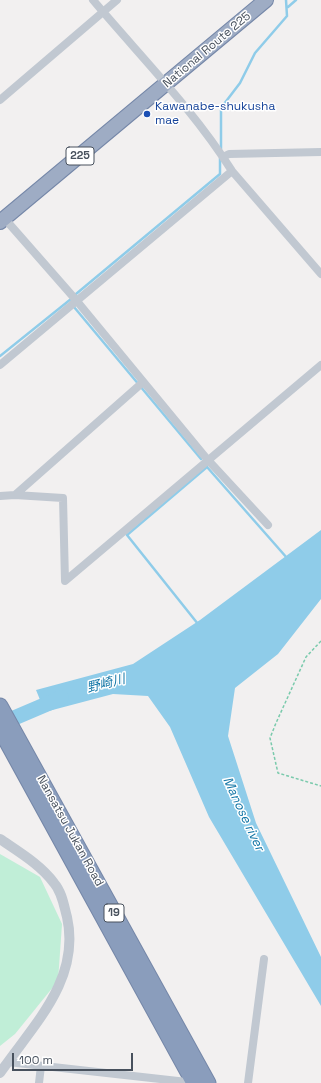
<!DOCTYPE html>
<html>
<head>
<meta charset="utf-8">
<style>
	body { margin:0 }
	#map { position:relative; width:321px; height:1083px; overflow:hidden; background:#f2f0f0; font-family:"Space Grotesk",sans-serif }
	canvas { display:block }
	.scale { position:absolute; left:12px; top:1053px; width:121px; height:18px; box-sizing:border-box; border:2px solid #48515d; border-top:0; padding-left:5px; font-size:12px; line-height:14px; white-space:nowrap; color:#48515d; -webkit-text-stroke:3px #fff; paint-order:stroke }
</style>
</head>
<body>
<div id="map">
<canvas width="321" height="1083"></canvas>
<div class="scale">100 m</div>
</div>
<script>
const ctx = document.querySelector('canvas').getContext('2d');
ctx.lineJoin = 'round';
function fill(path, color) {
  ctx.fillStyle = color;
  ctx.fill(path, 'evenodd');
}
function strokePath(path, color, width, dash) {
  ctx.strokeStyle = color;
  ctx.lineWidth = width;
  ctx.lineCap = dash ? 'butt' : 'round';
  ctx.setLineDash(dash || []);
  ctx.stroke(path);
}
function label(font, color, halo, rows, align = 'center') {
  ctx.font = font + ' "Space Grotesk","Noto Sans JP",sans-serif';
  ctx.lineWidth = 3;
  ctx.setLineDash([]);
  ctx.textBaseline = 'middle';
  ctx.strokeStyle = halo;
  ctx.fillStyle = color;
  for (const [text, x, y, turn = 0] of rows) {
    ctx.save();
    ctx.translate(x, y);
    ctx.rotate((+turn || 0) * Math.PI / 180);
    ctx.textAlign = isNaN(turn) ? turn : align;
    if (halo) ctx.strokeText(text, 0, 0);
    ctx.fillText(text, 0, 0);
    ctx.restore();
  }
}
fill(new Path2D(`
	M0,854L40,877L62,924L58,981L15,1034L0,1046Z`), '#c0eed7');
fill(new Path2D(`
	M321,530V599L278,654L235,688L228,736L256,823L321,957V1006L209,817L170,727L148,696L113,694L45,712L36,690L133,664L200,620Z`), '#8fcce9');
strokePath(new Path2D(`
	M288,7L296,0
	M221,149V110L224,104L240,83L255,53L287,16L286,0
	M76,294L220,174V158
	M74,307L201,459
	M0,356L71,299
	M207,467L287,558
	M198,624L127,535L207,467L205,464`), '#8fcce9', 2.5);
strokePath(new Path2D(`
	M0,724L61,698`), '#8fcce9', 15);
const trunk = new Path2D(`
	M0,222L266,0`);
const motorway = new Path2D(`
	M0,706L208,1083
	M0,729L194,1083`);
strokePath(trunk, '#7587a8', 16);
strokePath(motorway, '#7587a8', 17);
strokePath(new Path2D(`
	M321,641L306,657L276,723L270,738L278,773L321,786`), '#7acaac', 1.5, [3, 2]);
strokePath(new Path2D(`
	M93,0C140,56 193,109 232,171L321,274
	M0,100L117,0
	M223,157L229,154L321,152
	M5,219L76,300L207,459L268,525
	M0,365L232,171
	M15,495L142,383
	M0,496L15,495L63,498L65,581L321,365
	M8,1062L187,1082
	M39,1083L41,1066
	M248,1083L264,959`), '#c1c8d1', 8);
strokePath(new Path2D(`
	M0,839C19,852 41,865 54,883C62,892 64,906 67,917C81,980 33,1025 0,1073`), '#c1c8d1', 10);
strokePath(trunk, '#9eacc4', 14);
strokePath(motorway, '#8a9dbc', 15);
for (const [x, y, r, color] of [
	[147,114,4,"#1a4fb4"]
]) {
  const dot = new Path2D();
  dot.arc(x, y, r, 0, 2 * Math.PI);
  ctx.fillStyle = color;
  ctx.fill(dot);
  strokePath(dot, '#fff', 1.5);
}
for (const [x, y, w] of [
	[80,156,28],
	[114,913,20]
]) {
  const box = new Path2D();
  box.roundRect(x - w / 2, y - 9, w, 18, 3);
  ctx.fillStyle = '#fff';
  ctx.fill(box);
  strokePath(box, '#48515d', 1);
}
label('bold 11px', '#48515d', null, [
	["225",80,156],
	["19",114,913]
]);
label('12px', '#48515d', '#fff', [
	["National Route 225",207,50,-40],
	["Nansatsu Jukan Road",70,831,61]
]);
label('12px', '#164399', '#fff', [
	["Kawanabe-shukusha",155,107],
	["mae",155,121]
], 'left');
label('italic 13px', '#1276a6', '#fff', [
	["野崎川",106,684,-14],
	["Manose river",243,814,65]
]);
</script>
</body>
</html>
